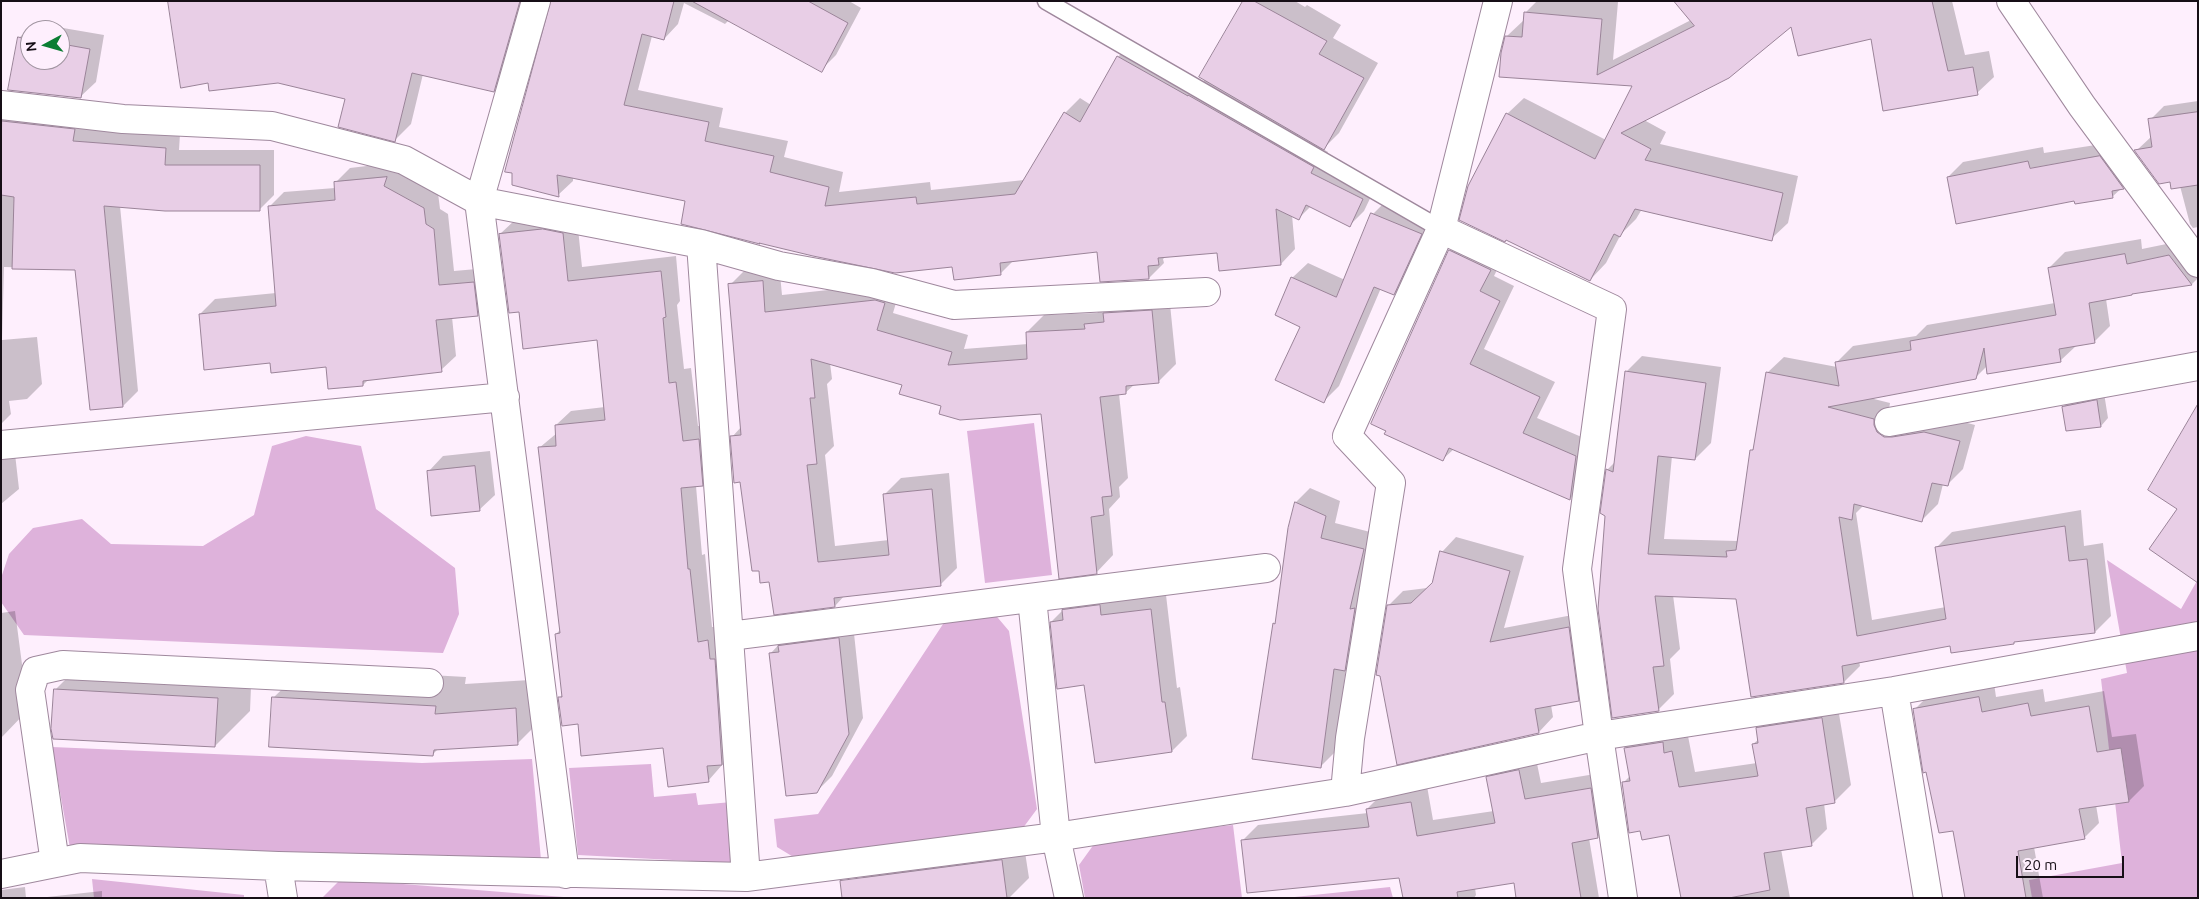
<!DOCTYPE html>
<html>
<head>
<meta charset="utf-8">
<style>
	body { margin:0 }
	#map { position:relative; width:2199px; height:899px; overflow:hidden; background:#feeffd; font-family:Ubuntu,sans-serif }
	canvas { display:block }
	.frame { position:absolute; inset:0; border:2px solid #160e16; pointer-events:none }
	.north { position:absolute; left:20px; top:20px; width:50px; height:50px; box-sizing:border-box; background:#feeffd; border:1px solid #a195a1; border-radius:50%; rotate:264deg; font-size:14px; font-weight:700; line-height:20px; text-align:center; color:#160e16 }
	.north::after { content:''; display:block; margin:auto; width:18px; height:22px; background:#0b7d33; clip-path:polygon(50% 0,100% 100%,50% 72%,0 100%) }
	.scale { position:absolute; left:2016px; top:856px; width:108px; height:22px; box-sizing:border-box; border:2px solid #160e16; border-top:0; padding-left:6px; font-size:15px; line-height:18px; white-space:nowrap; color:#160e16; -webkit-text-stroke:4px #feeffd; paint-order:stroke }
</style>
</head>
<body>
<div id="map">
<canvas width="2199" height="899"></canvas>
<div class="frame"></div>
<div class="north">N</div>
<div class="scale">20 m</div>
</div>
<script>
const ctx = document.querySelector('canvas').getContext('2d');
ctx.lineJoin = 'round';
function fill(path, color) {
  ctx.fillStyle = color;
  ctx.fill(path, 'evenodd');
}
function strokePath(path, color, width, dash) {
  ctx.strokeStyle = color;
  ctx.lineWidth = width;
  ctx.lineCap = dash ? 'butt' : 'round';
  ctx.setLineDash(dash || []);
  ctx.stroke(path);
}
fill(new Path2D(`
	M1034,423L1052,575L985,583L967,431Z
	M306,436L361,446L376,509L455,568L459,614L443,653L24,635L1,602V578L9,554L33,528L82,519L111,544L203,546L254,515L272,446Z
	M2107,560L2181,609L2198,579V898H2032L2029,880L2122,863L2101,679L2127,673Z
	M993,612L1009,631L1037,809L1020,832L795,858L777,847L774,819L818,814L947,618Z
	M52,747L422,763L532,759L541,860L90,846L70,848Z
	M651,764L654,797L696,793L698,805L732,802L737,854L730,863L578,855L569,768Z
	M1233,825L1242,898H1085L1079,865L1097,840Z
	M92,879L244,895V898H94Z
	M341,879L576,898H322Z
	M1390,887L1393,898H1285Z`), '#deb2db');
fill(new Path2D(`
	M170,1H530L510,74L494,90L423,74L411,124L395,140L347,98L278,81Z
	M552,1H849L861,8L836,55L821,70L729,20L725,24L684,3L678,24L664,39L652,36L638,90L723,108L719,127L788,141L784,157L843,172L839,192L930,182L931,190L1024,180L1065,113L1080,98L1091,105L1118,57L1132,42L1203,82L1244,1H1295L1305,7L1307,5L1341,25L1333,38L1378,63L1339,133L1323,149L1328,152L1325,158L1377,184L1364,211L1349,226L1311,206L1299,218L1292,215L1295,249L1281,264L1218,251L1166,256L1163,259L1164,263L1149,278L1101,281L1098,250L1014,260L1000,274L953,266L687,200L573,177V181L558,195L513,184Z
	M1537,1L1618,2L1613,60L1691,20L1676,1H1952L1965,55L1989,51L1994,77L1977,93L1872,38L1792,25L1644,120L1666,132L1660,144L1798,176L1788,223L1771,239L1642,209L1636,219L1621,234L1606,263L1590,280L1506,239L1507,114L1524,98L1606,140L1634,85L1501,75L1507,36L1524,20L1525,13Z
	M34,23L104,35L96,82L80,97L9,89L19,38ZM30,30H60V60H30Z
	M2198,101V227L2193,228L2190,224L2180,186L2136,151L2152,136L2150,120L2164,106Z
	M1,117L180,134L179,150H274V195L259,210L120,206L138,391L123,406L76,269L4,267L2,340L37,337L42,384L27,399L9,401L11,414L1,424Z
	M2115,142L2138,173L2112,197L2075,199L1948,177L1963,162L2043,147L2044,153Z
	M400,162L438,193L440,209L448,214L454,271L488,268L492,300L477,314L452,317L456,356L441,370L369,379L363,385L327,365L271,362L200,314L215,299L276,293L270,206L284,192L335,188V183L350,168Z
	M1388,199L1436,218L1409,279L1394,294L1381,288L1339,386L1324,401L1302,326L1292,278L1308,263L1345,280L1373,214Z
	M577,219L582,267L676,256L680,301L677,305L684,369L691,368L698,426L714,425L717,470L702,485L696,486L702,555L705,554L712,627L723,626L737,748L708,781L664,746L579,723L559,698L563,694L556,634L561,629L539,448L557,433L556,425L571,411L605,407L598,338L520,311L500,234L515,220Z
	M1465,235L1505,254L1494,276L1514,286L1484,349L1555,382L1537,418L1591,441L1585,484L1570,499L1454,449L1443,459L1450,251Z
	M2141,239L2142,249L2186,240L2198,256V278L2192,284L2134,292L2106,299L2110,326L2094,342L2077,345L2060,361L1987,366L1975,378L1870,398L1890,403L1889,409L1941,416L1975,425L1963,469L1947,485L1943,484L1938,504L1922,520L1864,505L1856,513L1872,620L1946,607L1936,548L1952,532L2081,510L2084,546L2103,543L2111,616L2095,632L1951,645L1859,661L1860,666L1844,682L1737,597L1673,595L1680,649L1670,659L1674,694L1658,710L1607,515V470L1615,462L1626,372L1642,356L1721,367L1711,443L1695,459L1672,456L1664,539L1738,541L1751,451L1755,447L1767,373L1784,357L1837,367V362L1853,346L1916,336L1927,325L2055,303L2049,268L2065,252Z
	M779,264L782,295L893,283L901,286L893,313L968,335L964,349L1028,344L1027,332L1044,315L1097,313L1103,307L1169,294L1176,364L1159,381L1135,384L1125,393L1119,394L1128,478L1119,487L1120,497L1109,509L1113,555L1096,573L1042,413L943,405L903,384L830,363L832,379L827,384L834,446L825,455L835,546L889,540L884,495L901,478L949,473L957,568L940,585L845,595L835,606L770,580L742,481L732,437L742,426L730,285L747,268Z
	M2104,393L2108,418L2101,426L2063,407L2071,399Z
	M1,435L14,445L19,489L1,504Z
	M490,451L495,495L479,510L428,472L443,456Z
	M1310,488L1340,501L1335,523L1378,534L1359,655L1346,668L1335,752L1320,767L1274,624L1277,622L1289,529L1296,502Z
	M1456,537L1524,556L1504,628L1583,613L1593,686L1578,700L1551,705L1553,717L1539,732L1388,606L1403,591L1427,588L1434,582L1442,552Z
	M1115,590L1116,601L1166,595L1177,688L1180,687L1187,736L1172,751L1096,761L1085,684L1051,622L1078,595Z
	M15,611L28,710L1,738V613Z
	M853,624L863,718L832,776L817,791L770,654L785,638Z
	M90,655L252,663L250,711L215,746L55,690Z
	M304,668L466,677L465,684L546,679L548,713L518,743L439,748L433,754L273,698Z
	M1994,683L1996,697L2043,689L2045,702L2104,691L2112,737L2136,734L2144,786L2129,801L2096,805L2099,823L2084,838L2034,847L2043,898H1966L1954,829L1914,710L1929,695Z
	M1837,702L1851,785L1835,801L1824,803L1827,829L1811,845L1781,849L1790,898H1682L1670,834L1623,783L1631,775L1625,748L1641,732L1679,727L1680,738L1688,736L1695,772L1757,763L1753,744L1759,739L1757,728L1773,712Z
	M1535,754L1541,783L1607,772L1614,821L1598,837L1589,838L1599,898H1517L1515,881L1475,888L1476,895L1474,898H1404L1400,876L1242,841L1258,825L1368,813L1367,809L1383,793L1427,786L1433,820L1494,811L1488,777L1504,761Z
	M1023,839L1029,878L1009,898H867L864,878L886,856Z
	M25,887L26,898H1V890Z
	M102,891V898H38Z`), '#0003');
const building = new Path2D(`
	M168,1H520L494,92L412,73L395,142L338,127L345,99L278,83L209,91L208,83L181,88Z
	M551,1H674L664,40L642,34L624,105L709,122L705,141L774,156L770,172L829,187L825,206L916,197L917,204L1015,194L1064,112L1080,122L1117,56L1188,96V95L1314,167L1311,173L1363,199L1350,227L1306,205L1299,220L1276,209L1281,265L1219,271L1217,253L1158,258L1159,265L1148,266L1149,279L1100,282L1097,252L1000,263L1001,275L954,280L952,267L895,273L813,256L759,243L760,244L681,224L685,201L557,175L559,197L512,185V173L505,172Z
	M692,1H808L848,23L822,72Z
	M1243,1H1254L1327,41L1319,54L1364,78L1324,150L1199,77Z
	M1674,1H1932L1948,71L1973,67L1978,95L1883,111L1871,39L1798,56L1791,27L1729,78L1621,133L1651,149L1645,160L1783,193L1772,241L1635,209L1620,237L1614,234L1590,281L1506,240L1505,242L1459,220L1468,186L1506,113L1595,159L1632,86L1499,77L1501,53L1505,36L1522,37L1524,12L1602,19L1597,75L1694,26Z
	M18,37L30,40V60H60V45L62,44L90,49L81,98L8,90Z
	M2198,112V185L2171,189L2170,182L2159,184L2134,150L2152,147L2148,119Z
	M2,121L75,129L73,141L166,148L165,165H260V211H165L104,206L123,407L90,410L75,270L12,269L14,197L1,195Z
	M2100,156L2124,189L2112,191L2113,198L2075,204L2074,201L1956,224L1947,177L2028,161L2030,168Z
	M387,177L384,186L424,208L426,224L434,229L439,285L474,282L478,316L436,320L442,372L363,381V386L328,389L326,367L271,373L270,363L204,370L199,314L276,306L268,206L335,200L334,182Z
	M1371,213L1422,234L1394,295L1374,287L1324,403L1275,380L1300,327L1275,315L1291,277L1336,297Z
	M543,229L563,233L568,281L661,271L666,317L663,318L669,383L676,382L683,441L699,439L703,486L681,488L688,569H690L698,642L708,640L710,659H715L722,765L707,766L709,782L668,787L663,748L581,756L578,724L562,726L558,697H562L555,634L560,633L538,447L556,446L555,425L605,420L597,340L523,349L519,312L509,313L499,234Z
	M1449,250L1491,270L1480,291L1500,301L1470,364L1540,397L1523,433L1576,456L1570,500L1449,448L1443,461L1384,434L1386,431L1371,424Z
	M2125,254L2127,264L2169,255L2192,285L2132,294V295L2089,303L2095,343L2059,349L2061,362L1987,374L1984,348L1976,379L1828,407L1874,419V425L1877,432L1884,437H1892L1924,432L1960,441L1948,486L1932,483L1922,522L1854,504L1852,520L1839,517L1857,636L1946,619L1935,547L2065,526L2069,561L2087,559L2095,633L2014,642V644L1951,653L1950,646L1842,666L1844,683L1751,697L1736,599L1655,596L1664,666L1653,667L1659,711L1612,718L1598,609L1605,516L1600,513L1606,469L1613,472L1625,371L1706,383L1695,460L1658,456L1648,554L1727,557L1726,551L1736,550L1750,450H1753L1766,372L1839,386L1835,362L1911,350L1910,341L2056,315L2048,268Z
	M763,281L765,312L875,300L885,303L877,330L952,352L948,365L1027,359L1026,332L1085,329L1084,324L1104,322L1103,313L1152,310L1159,383L1126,386V394L1100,397L1112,496L1102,497L1104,515L1091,517L1097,574L1059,579L1041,414L960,420L939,414L941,406L899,394L902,385L811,359L815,398H810L817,464L807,465L818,562L889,555L883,494L932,489L941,586L834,598L835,607L774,615L769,582L760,583L759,571H752L740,482L734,483L730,436L741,435L728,284Z
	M2097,400L2101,427L2066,431L2062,407Z
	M2198,404V583L2149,549L2177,509L2148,490Z
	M475,466L480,511L431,516L427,471Z
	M1295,502L1326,516L1321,538L1364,549L1350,609L1355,608L1345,671L1334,669L1321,768L1252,759L1273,623L1275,624L1288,528Z
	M1440,551L1510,571L1490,642L1569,627L1579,701L1535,709L1539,733L1397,765L1380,676L1376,675L1387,605L1411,603L1432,583Z
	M1100,605L1101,615L1151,609L1162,702H1165L1172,752L1095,763L1084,685L1057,689L1050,622L1063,620L1062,610Z
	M839,638L849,734L817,793L786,796L769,653L779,652L778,646Z
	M54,689L218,698L215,747L53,739L51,729Z
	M272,697L436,706L435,714L516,708L518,745L434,750L433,756L269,747Z
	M1979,697L1982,712L2028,703L2031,716L2089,706L2097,752L2121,748L2129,802L2079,809L2085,839L2018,851L2026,898H1965L1953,831L1939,833L1926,772L1923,773L1913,709Z
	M1822,718L1835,803L1806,808L1812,846L1764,853L1770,890L1729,898H1681L1669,835L1642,840L1640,831L1629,833L1622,782L1630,781L1624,748L1663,742L1664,753L1672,751L1679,787L1758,776L1752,744L1758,743L1756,728Z
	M1519,770L1525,799L1591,788L1598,838L1572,843L1581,898H1516L1514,883L1457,892L1458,898H1403L1399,878L1247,893L1241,840L1369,827L1366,809L1411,802L1417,836L1495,823L1486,777Z
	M1002,860L1007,898H842L840,881Z`);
fill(building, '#e8cee6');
strokePath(building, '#9a8398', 1);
const service = new Path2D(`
	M1046,1L1441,229`);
const minor = new Path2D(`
	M536,1L479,201L565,874
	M2011,1L2082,106L2198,263
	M1,105L123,119L272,126L404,160L479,201L701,244L779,266L872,283L954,305L1206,292
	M1441,229L1612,309L1577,569L1599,736L1623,898
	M701,244L746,877
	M1889,422L2198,366
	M1,445L505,397
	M1032,598L1056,837L1069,898
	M730,636L1266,568
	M1894,691L1928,898
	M1345,792L1350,738L1391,483L1347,436L1441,229L1498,1
	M55,863L30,690L36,671L63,665L429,683
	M278,866L283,898
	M1,874L80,858L278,866L746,877L1056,837L1345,792L1599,736L1894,691L2198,636`);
strokePath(service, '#9f889d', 19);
strokePath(minor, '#9f889d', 30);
strokePath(service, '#fff', 16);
strokePath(minor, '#fff', 28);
</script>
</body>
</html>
